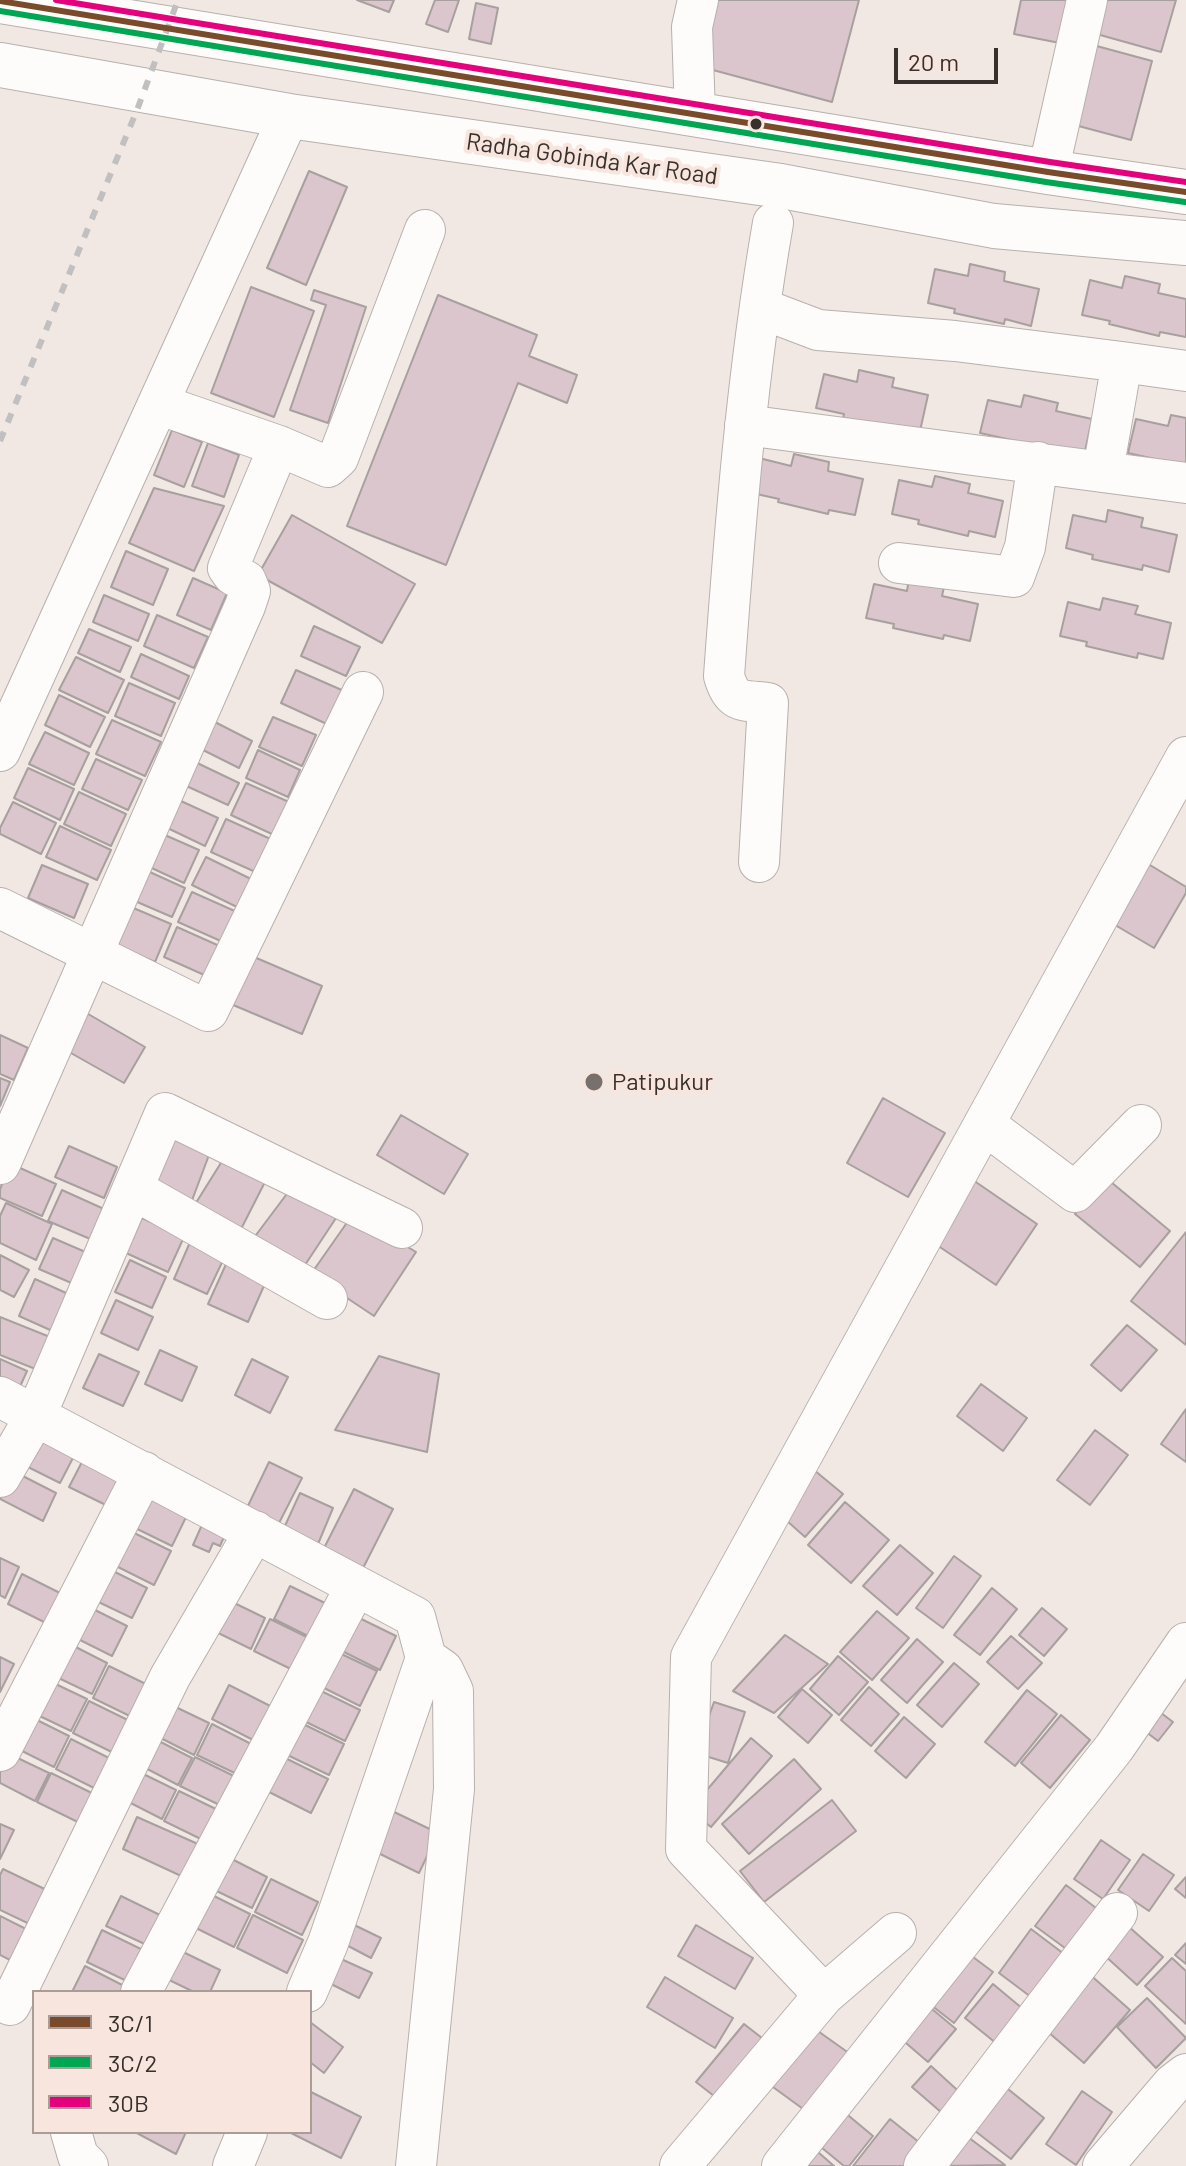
<!DOCTYPE html>
<html>
<head>
<meta charset="utf-8">
<style>
	body { margin:0 }
	#map { position:relative; width:1186px; height:2166px; overflow:hidden; background:#f1e8e4; font-family:Barlow,sans-serif }
	canvas { display:block }
	.legend { position:absolute; left:32px; top:1990px; width:280px; height:144px; box-sizing:border-box; background:#f7e5de; border:2px solid #aa9d97; margin:0; padding:10px 14px; list-style:none; font-size:24px; color:#37302d }
	.legend li { display:flex; align-items:center; gap:16px; height:40px }
	.legend b { width:40px; border:2px solid #aa9d97 }
	.scale { position:absolute; left:894px; top:48px; width:104px; height:36px; box-sizing:border-box; border:4px solid #37302d; border-top:0; padding-left:10px; font-size:24px; line-height:28px; white-space:nowrap; color:#37302d; -webkit-text-stroke:6px #f7e5de; paint-order:stroke }
</style>
</head>
<body>
<div id="map">
<canvas width="1186" height="2166"></canvas>
<ul class="legend">
<li><b style="height:10px;background:#7a4b2a"></b>3C/1</li>
<li><b style="height:10px;background:#00a651"></b>3C/2</li>
<li><b style="height:10px;background:#e5007d"></b>30B</li>
</ul>
<div class="scale">20 m</div>
</div>
<script>
const ctx = document.querySelector('canvas').getContext('2d');
ctx.lineJoin = 'round';
function fill(path, color) {
  ctx.fillStyle = color;
  ctx.fill(path, 'evenodd');
}
function strokePath(path, color, width, dash) {
  ctx.strokeStyle = color;
  ctx.lineWidth = width;
  ctx.lineCap = dash ? 'butt' : 'round';
  ctx.setLineDash(dash || []);
  ctx.stroke(path);
}
function label(font, color, halo, rows, align = 'center') {
  ctx.font = font + ' Barlow,sans-serif';
  ctx.lineWidth = 8;
  ctx.setLineDash([]);
  ctx.textBaseline = 'middle';
  ctx.strokeStyle = halo;
  ctx.fillStyle = color;
  for (const [text, x, y, turn = 0] of rows) {
    ctx.save();
    ctx.translate(x, y);
    ctx.rotate((+turn || 0) * Math.PI / 180);
    ctx.textAlign = isNaN(turn) ? turn : align;
    if (halo) ctx.strokeText(text, 0, 0);
    ctx.fillText(text, 0, 0);
    ctx.restore();
  }
}
const building = new Path2D(`
	M357,0H394L389,12Z
	M435,0H459L448,32L426,24Z
	M715,0H859L832,102L698,66Z
	M1021,0H1079L1070,45L1014,34Z
	M1103,0H1176L1161,52L1093,33Z
	M476,3L498,8L491,44L469,39Z
	M1093,45L1152,61L1131,140L1071,124Z
	M309,171L347,187L306,285L267,268Z
	M970,264L1005,272L1004,281L1039,289L1031,326L1005,319L1004,324L954,313L955,309L928,303L935,269L968,276Z
	M1125,276L1160,284L1158,293L1186,299V337L1160,332L1159,336L1109,324L1110,321L1082,315L1090,280L1122,288Z
	M251,287L314,311L274,417L211,393Z
	M314,290L366,307L328,423L290,410L326,305L311,300Z
	M438,295L537,335L529,356L577,375L567,403L518,383L446,565L347,526Z
	M859,370L894,378L892,387L928,395L920,431L843,418L844,414L816,408L824,374L857,382Z
	M1024,395L1058,403L1056,411L1092,419L1084,456L980,433L988,400L1021,407Z
	M1171,415L1186,418V470L1155,459L1128,453L1136,419L1168,426Z
	M172,430L202,442L184,487L154,475Z
	M208,443L239,455L224,497L192,486Z
	M794,454L829,462L828,471L863,479L855,515L829,510L828,514L778,502L779,499L752,493L759,458L791,466Z
	M935,476L970,484L968,493L1003,501L995,537L969,531L968,536L918,524L919,520L892,514L899,480L932,487Z
	M154,488L224,506L194,571L129,543Z
	M1108,510L1143,518L1141,527L1177,535L1169,572L1143,565L1142,570L1092,559L1093,555L1066,548L1073,515L1106,522Z
	M292,515L415,584L382,643L258,575Z
	M126,551L168,569L153,605L111,587Z
	M193,578L227,593L211,630L177,615Z
	M909,579L944,587L942,596L978,604L970,641L944,635L943,639L893,628L894,624L866,618L874,584L907,591Z
	M104,595L149,614L138,641L93,622Z
	M1103,598L1138,606L1135,614L1171,623L1163,659L1138,653L1137,658L1086,646L1087,642L1060,636L1068,602L1100,610Z
	M157,615L208,637L194,668L144,646Z
	M314,626L360,647L346,676L301,656Z
	M89,629L131,647L120,672L78,653Z
	M141,654L189,676L179,699L131,677Z
	M76,657L124,680L108,713L59,690Z
	M296,670L344,691L329,725L281,703Z
	M129,683L175,703L161,736L115,716Z
	M59,695L105,717L90,747L45,725Z
	M273,717L316,735L302,766L259,747Z
	M209,719L252,741L239,768L195,746Z
	M112,720L161,742L145,776L96,754Z
	M45,732L89,753L74,785L29,764Z
	M258,750L300,770L288,797L246,778Z
	M96,759L142,780L128,810L82,789Z
	M193,761L239,783L228,805L182,784Z
	M28,768L74,789L60,820L14,798Z
	M246,783L289,802L274,835L231,815Z
	M79,792L126,814L111,846L64,824Z
	M170,796L218,818L205,846L157,823Z
	M13,802L56,823L41,854L0,834V828Z
	M226,819L275,841L260,874L211,852Z
	M60,826L111,850L97,880L46,857Z
	M158,832L199,850L184,883L143,864Z
	M206,857L251,879L237,907L192,885Z
	M1145,862L1186,887V893L1154,948L1110,922Z
	M42,865L88,884L74,918L28,898Z
	M141,868L185,888L172,917L128,898Z
	M192,892L237,912L223,942L178,922Z
	M124,904L171,924L155,962L108,942Z
	M177,927L224,948L211,978L164,957Z
	M247,954L322,986L302,1034L226,1002Z
	M83,1011L145,1047L124,1083L62,1048Z
	M0,1035L28,1048L14,1080L0,1074Z
	M0,1078L10,1082L0,1106Z
	M883,1098L945,1133L908,1197L847,1163Z
	M401,1115L468,1154L444,1194L377,1155Z
	M173,1133L212,1147L191,1203L152,1189Z
	M69,1146L117,1167L104,1198L55,1177Z
	M224,1158L268,1176L239,1233L194,1206Z
	M11,1164L56,1184L42,1216L0,1198V1189Z
	M1105,1177L1170,1231L1140,1267L1075,1214Z
	M970,1178L1037,1224L996,1285L928,1239Z
	M292,1187L340,1212L301,1271L253,1239Z
	M62,1190L115,1214L102,1244L48,1221Z
	M6,1203L52,1224L36,1260L0,1243V1216Z
	M353,1214L416,1252L374,1316L311,1274Z
	M142,1218L184,1237L168,1272L126,1253Z
	M1186,1232V1345L1131,1301Z
	M53,1238L97,1257L83,1288L39,1269Z
	M191,1240L225,1256L207,1294L174,1279Z
	M0,1255L29,1270L14,1297L0,1290Z
	M130,1260L166,1277L152,1308L115,1292Z
	M227,1262L267,1279L248,1322L208,1304Z
	M35,1279L75,1297L59,1334L19,1316Z
	M116,1300L153,1317L138,1350L101,1333Z
	M0,1317L50,1337L38,1370L0,1355Z
	M1127,1325L1157,1350L1121,1391L1091,1365Z
	M160,1350L197,1367L182,1401L145,1384Z
	M99,1354L139,1372L123,1406L83,1388Z
	M379,1356L439,1374L427,1452L335,1430Z
	M0,1359L27,1371L14,1400L0,1394Z
	M252,1359L288,1377L270,1413L235,1395Z
	M981,1384L1027,1418L1003,1451L957,1416Z
	M1186,1409V1462L1161,1444Z
	M1095,1430L1128,1455L1090,1505L1057,1480Z
	M32,1433L75,1454L60,1483L18,1462Z
	M84,1458L128,1480L114,1509L69,1487Z
	M269,1462L302,1478L278,1525L246,1510Z
	M814,1470L843,1494L805,1537L777,1512Z
	M13,1471L56,1493L43,1521L0,1499Z
	M354,1489L393,1509L358,1578L319,1558Z
	M143,1492L188,1513L172,1546L127,1524Z
	M300,1493L333,1508L318,1544L284,1528Z
	M845,1502L889,1540L851,1583L808,1545Z
	M205,1518L228,1528L220,1546L213,1543L209,1552L193,1545Z
	M124,1528L171,1551L154,1585L108,1562Z
	M900,1545L933,1573L897,1615L863,1586Z
	M954,1556L981,1576L943,1628L916,1608Z
	M0,1558L19,1567L5,1598L0,1595Z
	M103,1566L147,1588L132,1618L88,1597Z
	M22,1574L70,1598L56,1628L8,1604Z
	M290,1586L331,1606L314,1639L274,1619Z
	M992,1588L1017,1609L980,1655L954,1635Z
	M222,1597L265,1618L251,1649L206,1627Z
	M81,1603L127,1626L112,1656L66,1633Z
	M1042,1608L1067,1629L1044,1656L1019,1635Z
	M877,1611L909,1638L872,1680L840,1652Z
	M349,1613L396,1636L380,1670L332,1646Z
	M270,1619L317,1642L301,1674L254,1651Z
	M785,1635L828,1664L774,1713L733,1691Z
	M1011,1636L1042,1663L1018,1689L987,1662Z
	M917,1639L943,1662L907,1703L881,1680Z
	M62,1640L107,1663L92,1694L46,1672Z
	M331,1649L377,1671L360,1706L314,1683Z
	M838,1656L868,1682L839,1715L810,1689Z
	M0,1657L14,1664L0,1692Z
	M954,1663L979,1684L942,1727L917,1705Z
	M109,1666L158,1690L142,1722L93,1698Z
	M43,1678L87,1699L71,1731L27,1710Z
	M229,1685L280,1711L263,1745L212,1719Z
	M313,1687L360,1710L345,1741L298,1718Z
	M869,1687L899,1714L871,1746L841,1720Z
	M802,1689L832,1715L808,1743L778,1717Z
	M1027,1690L1057,1714L1015,1766L985,1742Z
	M89,1701L140,1726L124,1758L73,1733Z
	M163,1701L209,1723L194,1755L147,1731Z
	M714,1702L745,1712L728,1763L696,1753Z
	M1148,1703L1173,1722L1158,1741L1133,1722Z
	M23,1713L69,1736L54,1767L8,1744Z
	M1061,1715L1090,1740L1050,1788L1021,1763Z
	M904,1717L935,1744L906,1778L875,1751Z
	M295,1720L344,1744L329,1775L279,1751Z
	M212,1724L257,1747L243,1777L197,1755Z
	M147,1735L192,1758L178,1785L132,1761Z
	M751,1738L772,1756L711,1827L690,1810Z
	M71,1739L121,1764L106,1794L56,1769Z
	M5,1752L49,1773L35,1801L0,1783V1761Z
	M277,1754L328,1779L311,1813L261,1788Z
	M195,1757L240,1779L226,1808L180,1786Z
	M794,1759L821,1789L749,1854L722,1824Z
	M129,1767L176,1790L162,1819L115,1795Z
	M51,1773L104,1799L90,1828L37,1802Z
	M179,1791L224,1813L209,1843L164,1821Z
	M832,1800L856,1831L764,1902L740,1871Z
	M390,1810L438,1833L419,1873L370,1849Z
	M137,1817L207,1848L192,1881L123,1849Z
	M0,1824L14,1830L0,1859Z
	M1101,1840L1130,1860L1103,1899L1074,1879Z
	M218,1852L267,1877L252,1908L202,1884Z
	M1143,1854L1174,1875L1149,1911L1118,1890Z
	M3,1869L55,1894L38,1928L0,1910V1875Z
	M1186,1877V1898L1175,1889Z
	M271,1879L318,1902L302,1935L255,1912Z
	M1066,1885L1100,1911L1069,1951L1035,1926Z
	M200,1889L250,1914L234,1947L184,1922Z
	M121,1896L164,1917L149,1946L106,1926Z
	M253,1915L303,1940L287,1973L237,1948Z
	M0,1916L34,1933L18,1964L0,1955Z
	M344,1920L381,1938L371,1958L335,1939Z
	M696,1925L753,1958L735,1989L678,1956Z
	M1128,1926L1163,1957L1137,1985L1103,1954Z
	M1031,1929L1072,1960L1039,2003L999,1973Z
	M102,1930L149,1953L133,1984L87,1962Z
	M1186,1943V1964L1175,1955Z
	M961,1948L993,1972L954,2023L922,1998Z
	M177,1949L220,1970L210,1992H194L163,1977Z
	M330,1954L372,1973L359,1998L319,1978Z
	M1172,1958L1186,1971V2024L1145,1986Z
	M85,1966L130,1989L129,1992H72Z
	M1087,1972L1130,2010L1084,2063L1040,2025Z
	M665,1977L733,2018L715,2048L647,2007Z
	M993,1984L1029,2014L1002,2048L965,2018Z
	M1147,1998L1186,2038L1156,2068L1117,2027Z
	M920,1999L956,2029L928,2062L892,2031Z
	M310,2022L343,2047L324,2073L310,2062Z
	M744,2024L771,2045L723,2103L696,2082Z
	M808,2024L853,2056L810,2114L766,2082Z
	M931,2066L967,2099L949,2119L912,2087Z
	M1003,2085L1044,2118L1011,2159L970,2127Z
	M1082,2091L1112,2112L1076,2165L1046,2144Z
	M311,2092L361,2117L341,2158L291,2133L310,2132Z
	M843,2111L873,2136L849,2166H844L816,2143Z
	M890,2119L930,2151L918,2166H853Z
	M135,2132H186L176,2154Z
	M964,2134L1005,2165L939,2166Z
	M811,2146L834,2166H794Z`);
fill(building, '#dcc6cd');
strokePath(building, '#a7a09f', 2);
const minor = new Path2D(`
	M695,114L692,27L698,0
	M1048,172L1087,0
	M760,308L818,330L955,341L1122,362
	M158,404L279,446L328,467L338,458L425,230
	M745,425L1186,483
	M1103,471L1122,362L1186,371
	M899,563L1014,577L1025,547L1038,462
	M0,751L289,116
	M759,862L768,703C742,700 732,704 724,676C735,524 747,373 773,223
	M0,908L208,1011L363,692
	M984,1124L1075,1192L1141,1125
	M0,1164L245,606L250,591L246,581L233,575L228,568L279,446
	M133,1189L327,1299
	M0,1397L415,1617L426,1658L328,1943L307,1992
	M0,1477L36,1415L165,1113L402,1228
	M0,1751L144,1472
	M141,1992L356,1586
	M824,1995L896,1933
	M10,2005L170,1677L255,1531
	M71,2132L78,2156L88,2166
	M233,2166L247,2132
	M416,2166L454,1789L453,1691L443,1670L426,1658
	M680,2166L824,1995L686,1849L691,1657L1186,757
	M782,2166L1114,1748L1186,1643
	M924,2166L1117,1913
	M1103,2166L1173,2084L1186,2074`);
const major = new Path2D(`
	M0,1L1048,172L1186,192
	M0,65L289,116L781,186L994,226L1186,243`);
strokePath(minor, '#b7b0ad', 42);
strokePath(major, '#b7b0ad', 46);
strokePath(minor, '#fdfcfb', 40);
strokePath(major, '#fdfcfb', 44);
strokePath(new Path2D(`
	M0,441L137,110L178,0`), '#c1bfbf', 6, [10, 10]);
strokePath(new Path2D(`
	M0,1L1048,172L1186,192`), '#7a4b2a', 6);
strokePath(new Path2D(`
	M0,11L1046,182L1185,202`), '#00a651', 6);
strokePath(new Path2D(`
	M56,0L1050,162L1186,182`), '#e5007d', 6);
for (const [x, y, r, color] of [
	[756,124,7,"#37302d"],
	[594,1082,10,"#78706d"]
]) {
  const dot = new Path2D();
  dot.arc(x, y, r, 0, 2 * Math.PI);
  ctx.fillStyle = color;
  ctx.fill(dot);
  strokePath(dot, '#f7e5de', 3);
}
label('24px', '#37302d', '#f7e5de', [
	["Radha Gobinda Kar Road",592,159,8]
]);
label('24px', '#37302d', '#f7e5de', [
	["Patipukur",612,1082]
], 'left');
</script>
</body>
</html>
